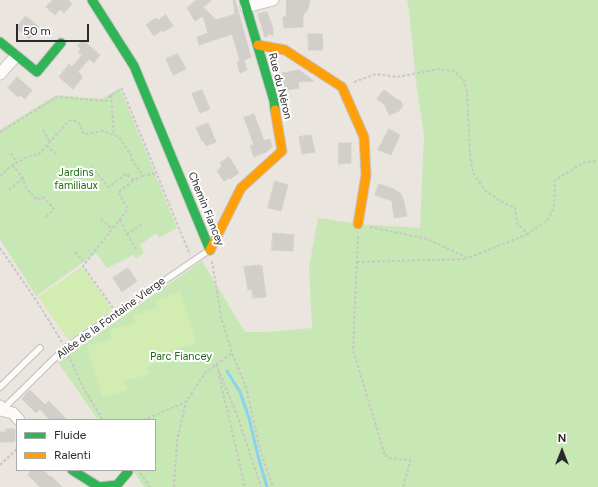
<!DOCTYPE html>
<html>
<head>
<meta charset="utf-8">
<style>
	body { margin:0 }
	#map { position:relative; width:598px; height:487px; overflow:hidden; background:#eae5de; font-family:Figtree,sans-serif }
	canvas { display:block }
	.legend { position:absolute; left:16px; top:419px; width:140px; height:52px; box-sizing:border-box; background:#fff; border:1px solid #aaa; margin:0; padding:5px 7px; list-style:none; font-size:12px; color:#2a2a2a }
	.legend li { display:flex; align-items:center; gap:8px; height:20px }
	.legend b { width:20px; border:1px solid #aaa }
	.north { position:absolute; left:542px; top:431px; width:40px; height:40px; -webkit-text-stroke:3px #fff; paint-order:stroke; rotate:0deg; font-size:11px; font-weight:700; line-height:16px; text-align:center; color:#2a2a2a }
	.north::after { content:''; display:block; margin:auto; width:14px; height:18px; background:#2a2a2a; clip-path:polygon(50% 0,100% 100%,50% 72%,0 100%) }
	.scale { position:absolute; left:16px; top:24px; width:73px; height:18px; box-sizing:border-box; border:2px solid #2a2a2a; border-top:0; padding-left:5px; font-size:12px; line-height:14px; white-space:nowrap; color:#2a2a2a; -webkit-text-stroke:3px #fff; paint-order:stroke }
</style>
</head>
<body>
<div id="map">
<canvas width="598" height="487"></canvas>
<ul class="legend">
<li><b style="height:5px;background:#30b455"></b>Fluide</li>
<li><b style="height:5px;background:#ff9f0a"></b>Ralenti</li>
</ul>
<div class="north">N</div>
<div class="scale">50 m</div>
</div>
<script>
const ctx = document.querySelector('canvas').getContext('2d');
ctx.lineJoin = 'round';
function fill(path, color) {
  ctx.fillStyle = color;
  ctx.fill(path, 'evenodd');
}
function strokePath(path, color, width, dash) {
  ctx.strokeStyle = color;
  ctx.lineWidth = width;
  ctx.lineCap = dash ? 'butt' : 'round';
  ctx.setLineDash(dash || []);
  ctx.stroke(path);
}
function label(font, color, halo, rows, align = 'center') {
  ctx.font = font + ' Figtree,sans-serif';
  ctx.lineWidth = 4;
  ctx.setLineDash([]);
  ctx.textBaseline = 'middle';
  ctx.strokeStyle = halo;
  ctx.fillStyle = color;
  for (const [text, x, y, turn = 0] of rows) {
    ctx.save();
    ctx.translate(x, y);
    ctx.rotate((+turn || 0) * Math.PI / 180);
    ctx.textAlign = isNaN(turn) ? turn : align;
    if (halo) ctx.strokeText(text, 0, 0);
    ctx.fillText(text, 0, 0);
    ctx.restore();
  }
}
fill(new Path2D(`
	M407,0H598V487H144L133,470H155V420H98L58,362L202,261L245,332H267L312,328L309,268L318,218L358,224L420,228L424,135L416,82L409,10Z
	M120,88L177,228L159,238L156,233L140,245L144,253L136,258L133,255L107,268L96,253L36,296L0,239V130L56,95L101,99Z`), '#c7e8b4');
fill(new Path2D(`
	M82,267L112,310L69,340L38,297Z
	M181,292L196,343L170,350L172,358L147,366L150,374L125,381L127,390L102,397L87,346L112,339L110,330L135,323L133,315L158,308L156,300Z`), '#d3ecb1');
strokePath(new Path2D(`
	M227,371L240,392L249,418L259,460L267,487`), '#8cd1f2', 3);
const building = new Path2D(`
	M53,0H68L72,4L64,13L60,9L55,15L46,7Z
	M197,0H212L203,7L216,20L235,14L233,0H235L251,57L244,60L247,70L240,73L237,62L240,61L232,34L199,45L197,37L208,33L203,16L195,21L187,8Z
	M287,0H310L308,9L303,15V27L284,28L283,17H286Z
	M267,12L273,28V35L267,34V37H265L258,14Z
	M166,15L173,26L163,32L162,30L154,36L146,25L156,18L158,20Z
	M26,16L39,27L29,39L16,28Z
	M308,34H322L323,50H309Z
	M83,40L100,55L94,63L89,59L78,72L81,75L82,78L73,89L59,77L69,64L72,67L82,55L78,52L81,49L78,46Z
	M178,54L186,69L173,75L166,59Z
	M299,70L314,81L298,82L299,88L282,91L279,74Z
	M17,77L32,90L25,99L20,95L18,97L8,88Z
	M202,90L210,109L200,113L192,94Z
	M384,90L398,100H400L403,106L399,111L389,115L385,105L377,99Z
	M254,114L264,141L270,139L272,147L266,152L254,157L250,146L254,145L244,118Z
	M208,123L216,142L206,146L203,140L202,141L196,128Z
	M389,129L400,135L391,155L378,150Z
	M311,135L315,152L302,154L299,137Z
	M339,143H351V163L339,164Z
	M229,157L239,173L230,179L229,178L224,181L217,171L222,166L220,163Z
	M275,181L288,185L281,211L268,208Z
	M379,184L394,189L401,194L404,202L407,216L394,218L392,201L375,195Z
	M273,233L294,235L293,251L272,250Z
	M259,265L262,266L266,297L253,298L252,289L248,290L244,267Z
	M128,268L137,281L122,292L113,278Z
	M30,390L45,405L49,401L67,420H50L40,409L36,413L22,399Z
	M6,429H15V442H0V432H6Z
	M32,470H43L50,477L51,476L62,487H40L28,475Z`);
fill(building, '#d2cfca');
strokePath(building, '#d4d1cb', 1);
const lane = new Path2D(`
	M0,387L40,348
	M2,410L65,348L208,251`);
const street = new Path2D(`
	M246,7L273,0
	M0,74L16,56
	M0,406L1,410L13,413L19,420`);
const fast = new Path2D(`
	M92,0L134,66L210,250
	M244,0L274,101L275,110
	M0,42L37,72L61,43
	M72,470L99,487L117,485L128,472`);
const slow = new Path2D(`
	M258,45L285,50L342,87L364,137L366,175L358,224
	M210,250L241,188L282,151L275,110`);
strokePath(lane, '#c6c4c4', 8);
strokePath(street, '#c6c4c4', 13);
strokePath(fast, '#c6c4c4', 11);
strokePath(slow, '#c6c4c4', 11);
strokePath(new Path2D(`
	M354,82L376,74L397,77L439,69L454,71L464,80L467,92L470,155L473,173L485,190L500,201L515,208L517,223L528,234L547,221L554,208L555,180L585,162L598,161
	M111,95L114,134
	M43,130L50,142
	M0,132L57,97L106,101L111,95L122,89L190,255
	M47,145L57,156
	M11,153L17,163
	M12,165L23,178L26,188L37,200L43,197L54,209L45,218
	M0,176L12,165L29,156L39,154L69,121L73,120L80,124L82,132L86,134L103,131L119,137L131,155L132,160L143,176L157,173
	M81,179L90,168H92L109,187L126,174L134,180L143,176
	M9,190L23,178
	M101,219L112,229
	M120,220L127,234L143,224
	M370,227L427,239L468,258L528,234
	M127,234L136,249
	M358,236L353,350L385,456
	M0,248L36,300L62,342
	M75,252L85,263
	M212,261L221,317L232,353L246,387L260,450L273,487
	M357,262L467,259
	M113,308L83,266L128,209L118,192L134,180
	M68,355L84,389L103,420
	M216,364L239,420L261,487
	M218,371L245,487
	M143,420L186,402
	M385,455L390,458L410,460C409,469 405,478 403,487
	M0,465L17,449
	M140,473L150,487
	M174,487L177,440L186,402L205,373L232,353`), '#c8c7c6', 2, [3, 2]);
strokePath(lane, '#fcfbfa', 5.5);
strokePath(street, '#fcfbfa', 11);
strokePath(fast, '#30b455', 9);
strokePath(slow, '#ff9f0a', 9);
label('11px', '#2a2a2a', '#fff', [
	["Rue du Néron",280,86,76],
	["Chemin Fiancey",206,209,68],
	["Allée de la Fontaine Vierge",111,318,-36]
]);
label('11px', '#206e13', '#fff', [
	["Jardins",76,173],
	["familiaux",76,186],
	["Parc Fiancey",181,357]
]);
</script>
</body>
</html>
